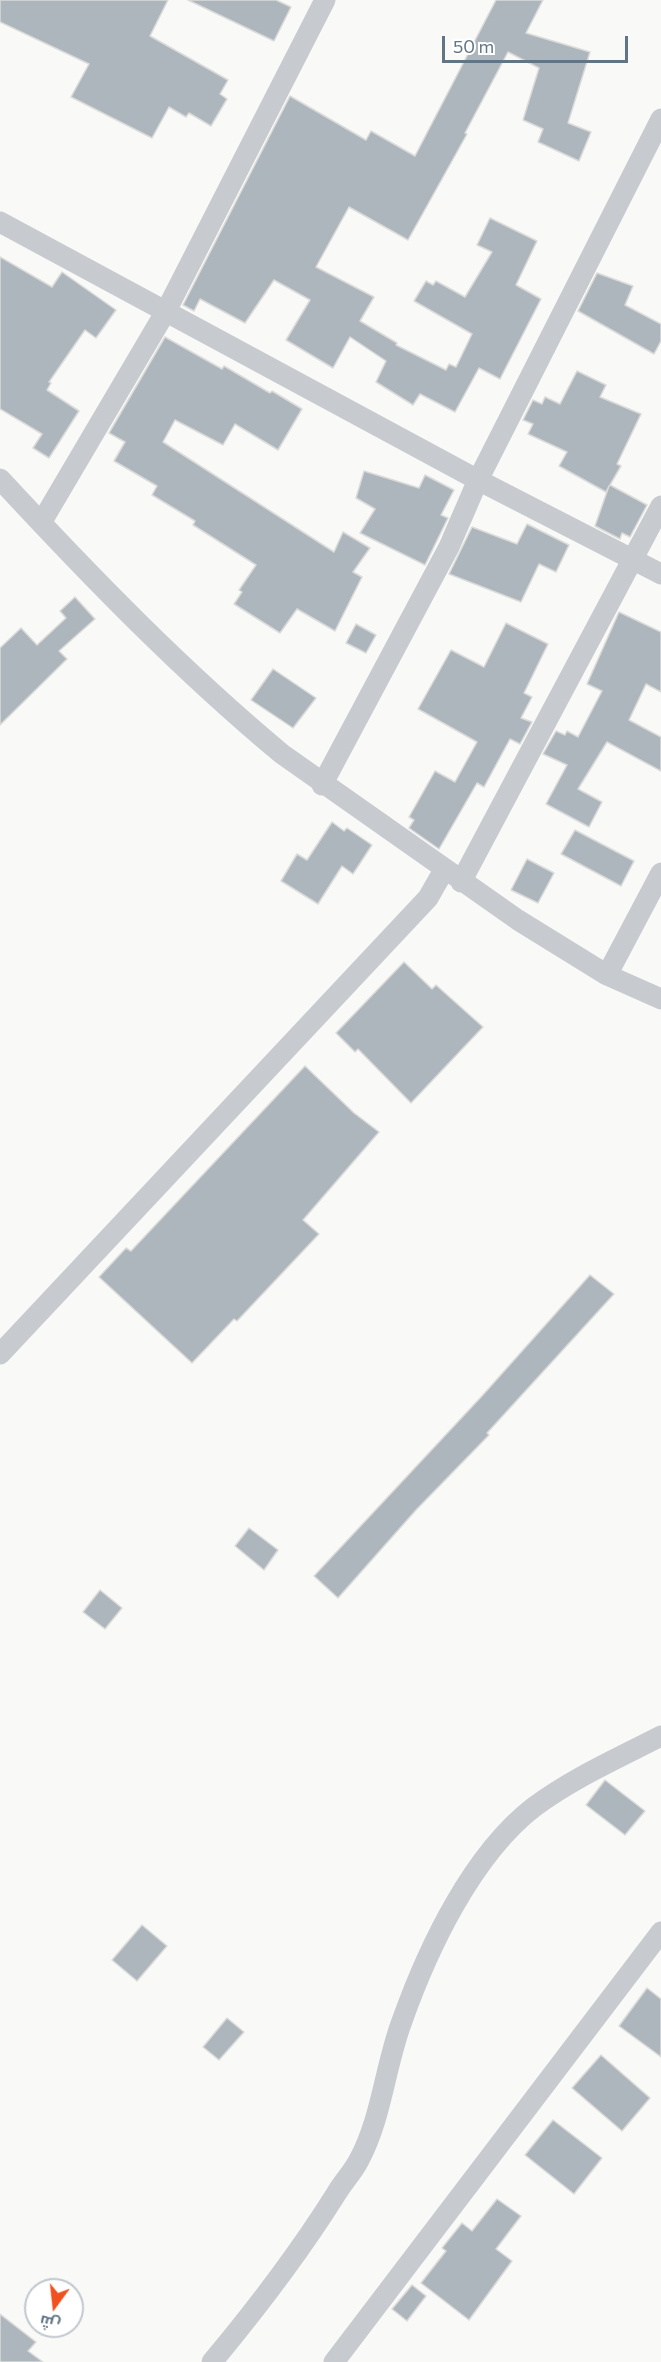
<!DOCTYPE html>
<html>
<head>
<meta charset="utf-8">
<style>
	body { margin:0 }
	#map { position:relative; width:661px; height:2362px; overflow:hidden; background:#f9f9f7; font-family:Commissioner,Cairo,sans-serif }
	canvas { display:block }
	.north { position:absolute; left:24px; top:2278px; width:60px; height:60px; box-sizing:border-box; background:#fff; border:2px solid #c0c8ce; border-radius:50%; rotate:195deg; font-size:16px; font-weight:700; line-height:24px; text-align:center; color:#627584 }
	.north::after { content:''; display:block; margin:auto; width:21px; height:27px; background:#f1511f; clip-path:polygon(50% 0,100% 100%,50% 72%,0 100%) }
	.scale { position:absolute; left:442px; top:36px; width:186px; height:27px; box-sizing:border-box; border:3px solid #627584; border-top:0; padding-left:8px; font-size:18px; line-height:21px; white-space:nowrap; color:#627584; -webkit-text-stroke:4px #fff; paint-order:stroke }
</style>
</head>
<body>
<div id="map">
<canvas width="661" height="2362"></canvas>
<div class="north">ش</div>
<div class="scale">50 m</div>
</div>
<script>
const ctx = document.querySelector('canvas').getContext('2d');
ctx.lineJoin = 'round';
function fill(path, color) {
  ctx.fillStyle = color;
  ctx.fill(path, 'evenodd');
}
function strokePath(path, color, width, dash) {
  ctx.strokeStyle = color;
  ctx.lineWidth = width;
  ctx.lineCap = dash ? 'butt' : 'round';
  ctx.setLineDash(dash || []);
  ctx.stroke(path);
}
const building = new Path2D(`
	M0,0H168L150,36L228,80L220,94L227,99L211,126L189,113L186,117L169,107L152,138L71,97L89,64L0,22Z
	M188,0H276L291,7L274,41Z
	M496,0H543L526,33L590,52L568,123L591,132L579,161L538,142L543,129L523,120L539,68L508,52L465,133L467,134L408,240L349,207L316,267L374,297L360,321L397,343L396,345L446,370L449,364L456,367L472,334L414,301L426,281L433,285L436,281L465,297L492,252L477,245L490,218L537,241L516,285L541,299L500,379L479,368L455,412L420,394L413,405L376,382L386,361L350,337L333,368L286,340L310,300L274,280L245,323L200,299L194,311L183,305L290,96L366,140L371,131L415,156Z
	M0,257L52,287L62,272L116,310L96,338L85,330L49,382L51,383L47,390L79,411L49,458L33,448L42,434L0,409Z
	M597,273L633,286L625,305L661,324V341L654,354L578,311Z
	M165,337L222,369L224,366L270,393L272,391L302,409L278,450L235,424L223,445L175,420L163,442L334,552L343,532L370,548L353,572L362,577L335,631L297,609L280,633L234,604L242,592L239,590L256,565L193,525L195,521L152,495L157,486L114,461L125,442L109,433Z
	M577,371L606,385L600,397L641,414L617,464L621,466L610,485L647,505L630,537L622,533L620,539L595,526L609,486L606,492L559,466L567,452L528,434L533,424L523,420L533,400L542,404L545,397L560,404Z
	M364,471L419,488L425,475L454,490L441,515L448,518L425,565L360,533L375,509L356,498Z
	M527,524L569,545L556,572L539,564L521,602L449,574L472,527L517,544Z
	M75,597L95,619L59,651L67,659L0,725V648L21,628L37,645L66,618L60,611Z
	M619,612L661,632V692L646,684L629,720L661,737V771L607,742L578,789L602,802L589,827L546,804L567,765L543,754L556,731L565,735L567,731L578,737L602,691L587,684Z
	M506,623L548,644L524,693L532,697L521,718L532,722L520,744L510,739L484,787L477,783L439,849L409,828L414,820L409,817L435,771L455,782L477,742L418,709L451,650L484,667Z
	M356,624L376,635L366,653L346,643Z
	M273,669L316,698L293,728L251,700Z
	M332,822L344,831L347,828L372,845L353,874L342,866L318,904L281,881L297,854L307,860Z
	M575,830L634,861L621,886L561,854Z
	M527,859L554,873L538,903L511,890Z
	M404,962L432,989L436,985L483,1027L411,1103L358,1049L355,1052L336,1033Z
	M305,1066L354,1113L379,1132L303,1220L319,1234L237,1321L234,1319L192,1363L99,1277L126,1248L131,1251Z
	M590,1275L614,1294L487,1433L489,1435L416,1510L338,1598L314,1576L482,1396Z
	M249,1528L278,1550L264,1570L235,1546Z
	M100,1590L122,1608L105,1629L83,1612Z
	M605,1780L645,1811L625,1835L586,1805Z
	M142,1925L167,1946L137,1981L112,1960Z
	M647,1988L661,1999V2057L619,2026Z
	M227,2018L244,2032L219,2060L203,2047Z
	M601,2055L650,2098L622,2131L572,2088Z
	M553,2120L602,2158L574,2194L525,2155Z
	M497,2199L521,2216L496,2249L512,2261L469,2320L421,2283L446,2251L442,2248L462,2223L472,2231Z
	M412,2285L426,2296L407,2321L392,2309Z
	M0,2314L36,2342L28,2351L43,2362H0Z`);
fill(building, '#adb6bc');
strokePath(building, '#dbdbd9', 1.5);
strokePath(new Path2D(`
	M0,222L478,480L661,574
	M0,479C89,575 181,670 282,754L518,920L607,975L661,999
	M41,523L166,311L325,0
	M322,785L449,547L478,480L661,119
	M461,882L661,506
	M607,975L661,873
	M0,1354L428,898L444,870
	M212,2362C257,2308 299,2253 336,2194C343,2182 353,2172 359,2160C382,2117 385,2066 402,2021C428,1948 472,1855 534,1807C573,1778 618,1758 661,1736
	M334,2362L661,1932`), '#c7cbcf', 21);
</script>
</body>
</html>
